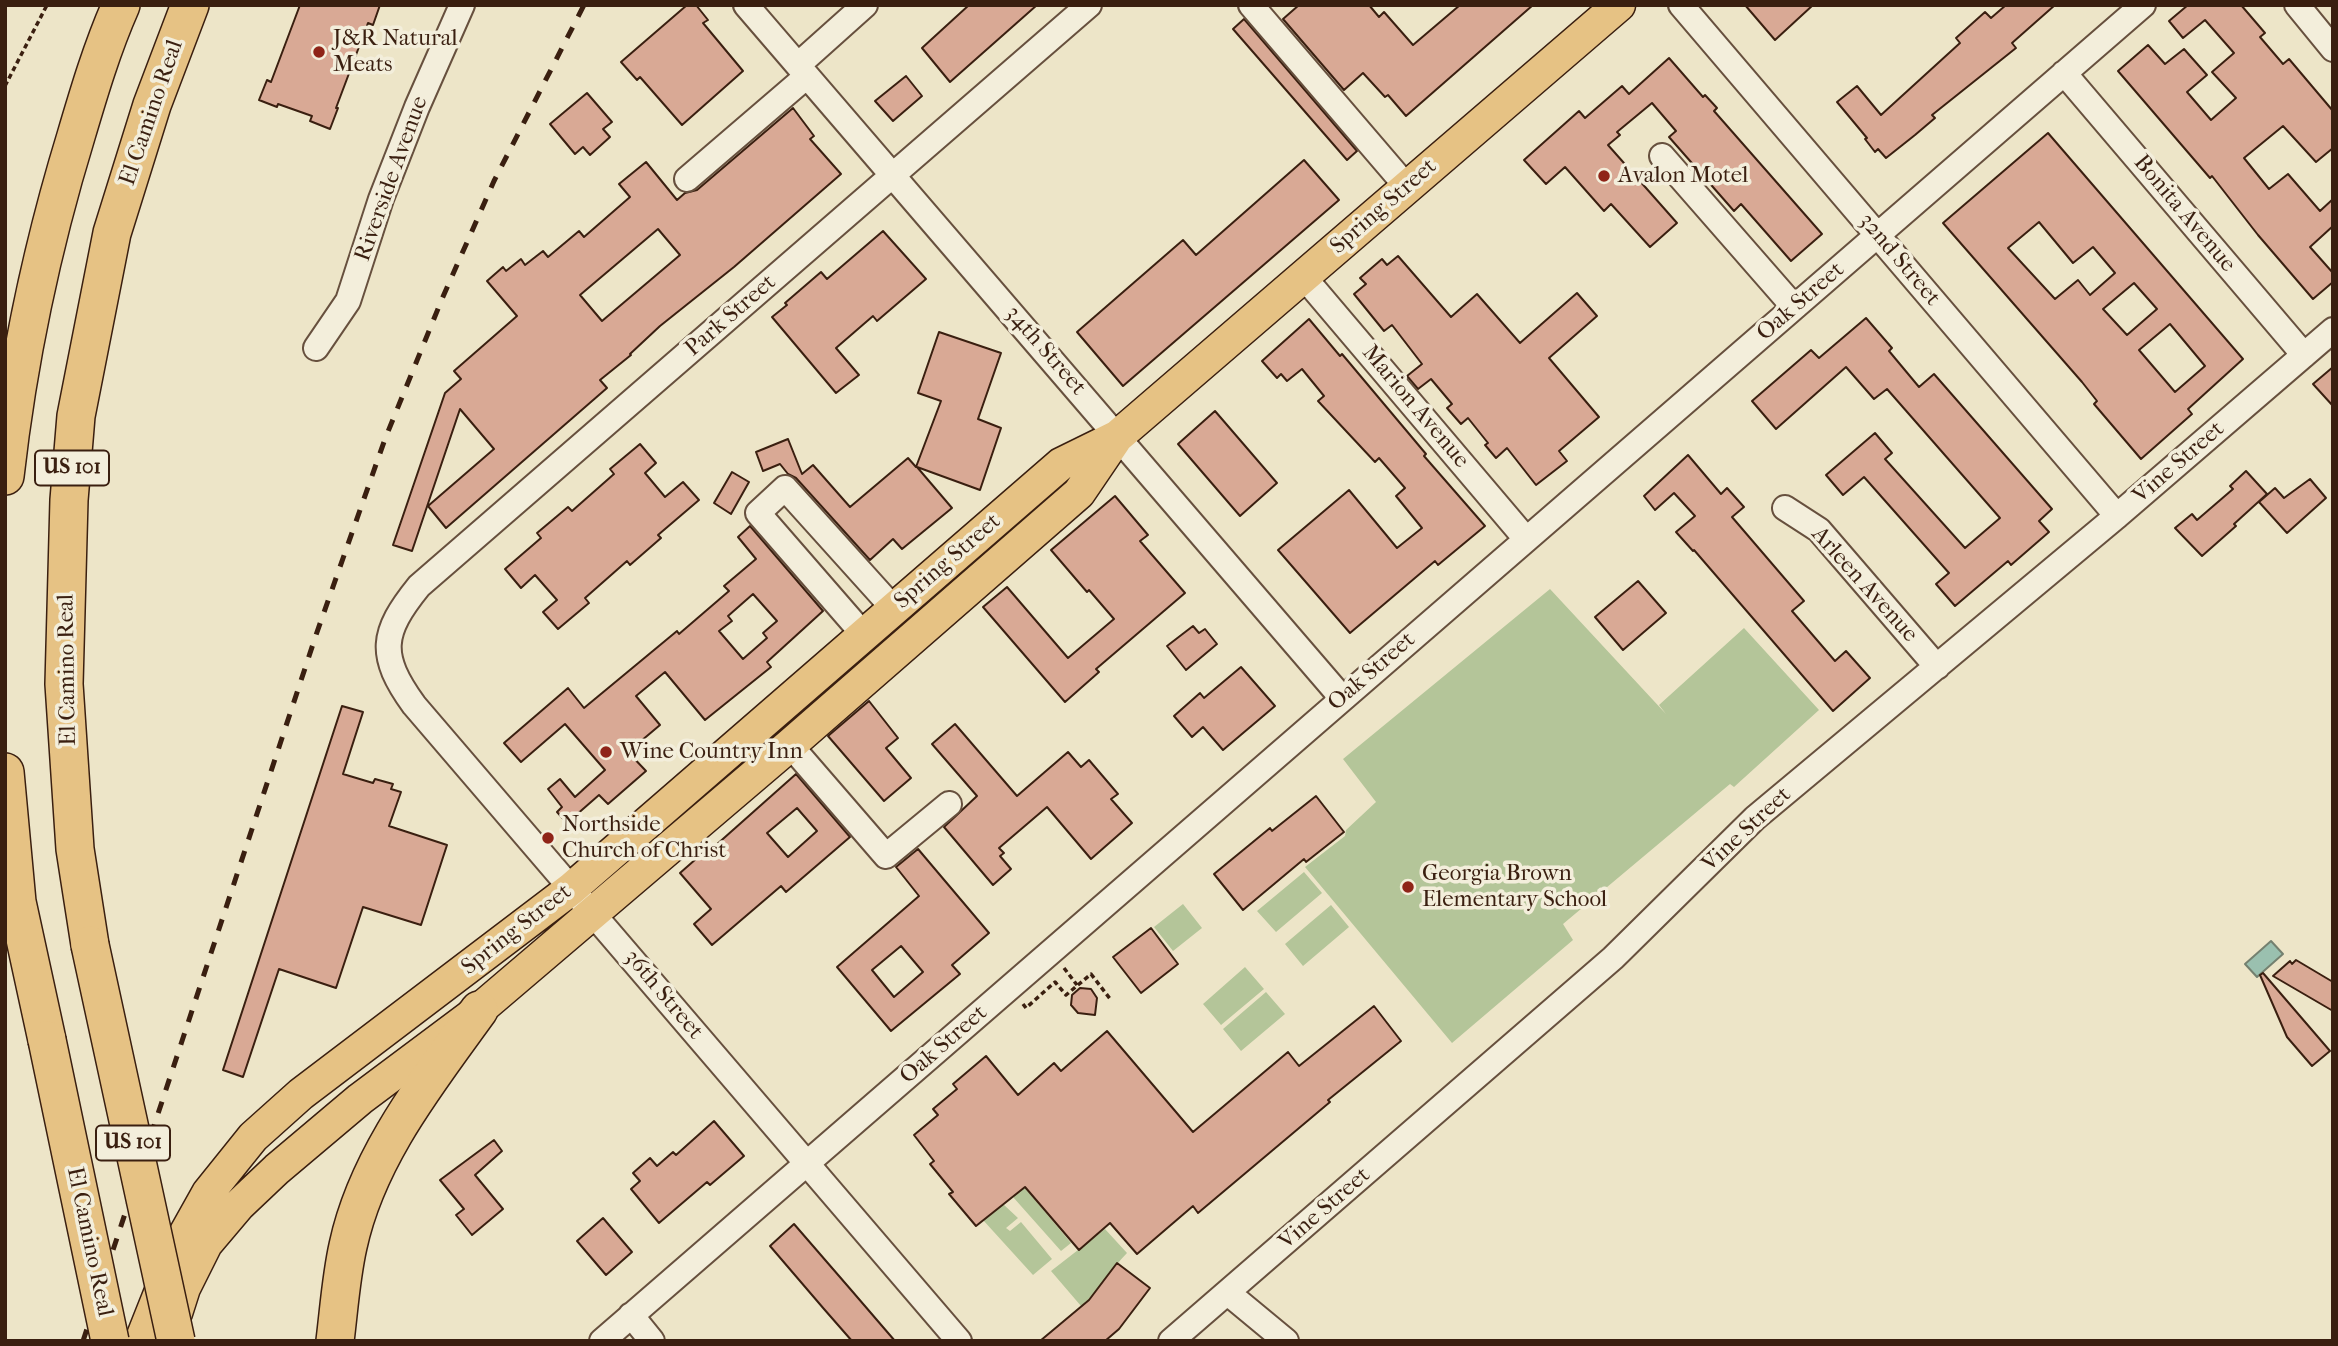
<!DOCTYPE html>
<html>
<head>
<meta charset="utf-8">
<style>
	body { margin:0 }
	#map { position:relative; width:2338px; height:1346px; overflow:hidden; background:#ede5c8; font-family:"IM FELL French Canon",serif }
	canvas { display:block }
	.frame { position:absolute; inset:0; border:7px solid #3a1f10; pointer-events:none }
</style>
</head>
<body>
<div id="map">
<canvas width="2338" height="1346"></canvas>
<div class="frame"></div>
</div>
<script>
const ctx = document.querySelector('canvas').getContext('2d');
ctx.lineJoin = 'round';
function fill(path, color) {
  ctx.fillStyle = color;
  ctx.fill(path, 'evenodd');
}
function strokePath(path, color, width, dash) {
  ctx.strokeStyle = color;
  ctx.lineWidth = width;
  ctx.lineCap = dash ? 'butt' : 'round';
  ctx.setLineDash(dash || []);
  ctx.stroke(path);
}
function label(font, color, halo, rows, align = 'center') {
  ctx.font = font + ' "IM FELL French Canon",serif';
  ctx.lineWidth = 7;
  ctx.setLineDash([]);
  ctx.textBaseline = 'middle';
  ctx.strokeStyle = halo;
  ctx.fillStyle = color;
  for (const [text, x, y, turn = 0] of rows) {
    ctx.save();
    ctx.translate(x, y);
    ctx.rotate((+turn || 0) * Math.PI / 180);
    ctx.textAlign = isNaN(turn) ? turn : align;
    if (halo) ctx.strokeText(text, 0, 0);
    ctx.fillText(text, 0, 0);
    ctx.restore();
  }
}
fill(new Path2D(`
	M1550,589L1666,714L1659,705L1744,628L1819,710L1734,787L1730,784L1563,924L1573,940L1452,1043L1305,867L1345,836L1346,830L1376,802L1343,759Z
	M1304,872L1322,893L1276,932L1257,911Z
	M1183,904L1202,928L1173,951L1154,927Z
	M1331,905L1349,927L1303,966L1285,944Z
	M1245,967L1264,989L1221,1025L1203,1004Z
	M1266,992L1285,1014L1241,1051L1223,1029Z
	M1024,1187L1071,1243L1061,1251L1013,1197Z
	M1003,1204L1018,1218L1006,1228L1010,1231L1021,1222L1052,1259L1033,1275L983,1220Z
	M1105,1229L1127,1253C1111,1269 1099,1292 1081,1306L1051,1271Z`), '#b4c599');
const water = new Path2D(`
	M2271,941L2283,954L2257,977L2245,964Z`);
fill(water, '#9ac0af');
strokePath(water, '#74806f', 2);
const building = new Path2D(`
	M300,5H380L373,25L368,23L336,108H338L330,129L310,121L312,116L278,104L277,107L259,100L267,80L271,82Z
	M687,5H696L708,20L703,23L743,71L682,125L640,77L637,80L621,62Z
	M969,5H1037L950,82L922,48Z
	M1299,5H1369L1379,17L1384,12L1413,45L1460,5H1533L1406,116L1388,95L1385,97L1363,73L1344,90L1283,19Z
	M1745,5H1813L1775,40Z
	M2006,5H2055L2012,43L2016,48L1932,115L1935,118L1915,135L1886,158L1878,149L1875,152L1865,139L1867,138L1837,102L1857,86L1881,115L1960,43L1956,38L1985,12L1991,18Z
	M2188,5H2241L2265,33L2260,37L2283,64L2289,59L2333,111V148L2316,162L2283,126L2244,158L2269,189L2288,174L2320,211L2333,199V226L2310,247L2333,273V282L2313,299L2258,235L2212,176L2210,178L2118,71L2148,45L2165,64L2184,49L2207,75L2187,92L2211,120L2236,98L2212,72L2234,53L2205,20L2183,38L2169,21Z
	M1244,19L1357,151L1347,160L1233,29Z
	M1669,58L1703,97L1705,95L1717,108L1714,111L1822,234L1791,261L1741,204L1734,211L1669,137L1676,131L1652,103L1617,132L1620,135L1608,145L1677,223L1650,247L1611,204L1604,211L1565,167L1546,184L1524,160L1579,111L1585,118L1622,86L1629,94Z
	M906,76L922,96L893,121L875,101Z
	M587,93L612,122L603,129L610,137L590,155L583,147L575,154L550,124Z
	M793,108L814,136L810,139L841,174L734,267L660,326L630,354L631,355L600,380L607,388L446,528L428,506L494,449L460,409L412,551L393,545L445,393L461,379L454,371L517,316L487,281L503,267L506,271L521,259L525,265L543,251L548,257L579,231L584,237L630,197L619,184L646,162L677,200L685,193L697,190ZM658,229L680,255L602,321L580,295Z
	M2048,133L2243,359L2188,409L2192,414L2141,459L2094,404L2097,401L2082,382L1943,223ZM2039,222L2073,263L2093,247L2115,273L2090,295L2078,280L2055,299L2008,248ZM2134,283L2157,309L2127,335L2103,309ZM2170,324L2205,366L2175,392L2139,350Z
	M1304,160L1339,200L1123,386L1077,332L1183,240L1196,255Z
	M883,231L926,279L877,321L873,316L836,348L859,375L836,393L772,317L787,305L785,303L821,272L827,279Z
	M1398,256L1451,317L1477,294L1520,343L1577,293L1597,316L1549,358L1599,417L1559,451L1567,461L1536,485L1507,448L1496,458L1485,445L1488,443L1468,418L1461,424L1447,408L1452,404L1431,379L1418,389L1407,376L1422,364L1392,325L1384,331L1354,294L1366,284L1360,278L1382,259L1387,265Z
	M1866,318L1892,348L1889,351L1919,387L1934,374L2052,509L2039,521L2049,532L2011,565L2008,561L1955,606L1936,584L1949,573L1864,477L1843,495L1826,475L1875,433L1892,453L1885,459L1965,548L2000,518L1887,389L1874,399L1846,367L1776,429L1752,401L1811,350L1819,358Z
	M1309,319L1340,356L1342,354L1426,454L1424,456L1485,526L1438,565L1435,561L1350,633L1278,550L1349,490L1397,548L1422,528L1396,496L1405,488L1379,458L1375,462L1318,401L1324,396L1302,369L1287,381L1281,374L1277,378L1262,361Z
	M939,332L1001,353L978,419L1001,428L980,490L917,467L952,508L902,549L893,539L870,560L796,478L788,474L780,464L763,471L756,452L788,439L802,474L813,465L850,507L908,458L916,467L941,401L918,393Z
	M2333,367V406L2313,384Z
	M1215,411L1277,483L1240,516L1178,444Z
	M640,444L656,463L645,473L665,497L683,482L699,500L658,535L661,538L630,565L627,561L585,598L589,603L558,629L543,612L557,600L535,575L521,588L505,569L541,538L537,533L568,507L572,511L614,474L610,469Z
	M1688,455L1721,494L1727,488L1744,507L1732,517L1804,601L1792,611L1835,661L1846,651L1870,678L1833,711L1694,550L1693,551L1676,532L1695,516L1674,493L1655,510L1644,496Z
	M2246,471L2267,494L2234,524L2236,526L2202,556L2175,528L2192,514L2197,520L2233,489L2230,486Z
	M732,472L749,482L731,514L714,503Z
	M2310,479L2326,498L2287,533L2259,502L2275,488L2284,498Z
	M1115,496L1148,535L1140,541L1185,593L1096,669L1099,672L1065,702L983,607L1007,587L1068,658L1114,619L1089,590L1087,592L1051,550Z
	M750,526L823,611L767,662L771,667L705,720L665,672L636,696L660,725L628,752L646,771L608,804L599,795L567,823L557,812L562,807L548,789L560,779L575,797L605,770L565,724L521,762L504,743L568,688L584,708L677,631L679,634L729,591L724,586L756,559L738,537ZM753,594L777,621L763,633L767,638L743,659L719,631L732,621L728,616Z
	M1638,581L1666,613L1623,650L1595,617Z
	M1193,626L1199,633L1205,629L1217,644L1186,670L1167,646Z
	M1241,667L1275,706L1223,750L1203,727L1192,737L1174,716L1200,693L1204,698Z
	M869,701L898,738L886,748L911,778L884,801L828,736Z
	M342,706L363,712L343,774L373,783L375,779L393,784L391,789L401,792L389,826L447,845L421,925L363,907L336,988L279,969L243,1077L223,1070Z
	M955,724L1017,796L1068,752L1081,767L1089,760L1118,794L1111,799L1132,823L1091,859L1047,807L999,848L1004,853L1000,856L1011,869L993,885L944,827L977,796L932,744Z
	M796,774L850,837L786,892L781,886L712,945L694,924L711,909L680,873L713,844L715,846ZM797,808L817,831L788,857L767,833Z
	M1316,796L1344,832L1306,862L1304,859L1243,910L1214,874L1270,828L1272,831Z
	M918,849L989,933L952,965L960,974L891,1031L837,967L919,896L896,867ZM901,946L923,972L894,997L872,970Z
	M1151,928L1178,964L1141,993L1113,957Z
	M2296,960L2333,982V1011L2273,976L2290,961L2292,964Z
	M2263,973L2330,1051L2312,1066L2287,1037L2260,975Z
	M1080,988L1091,989L1097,998L1095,1015L1078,1013L1071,1005L1072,995Z
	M1374,1006L1401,1041L1328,1100L1330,1102L1198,1213L1193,1206L1137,1254L1110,1223L1079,1250L1025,1187L976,1226L949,1194L953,1192L930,1164L934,1161L914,1135L938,1115L933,1109L957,1089L953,1084L986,1056L1018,1095L1054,1063L1061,1071L1107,1031L1193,1132L1288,1052L1299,1066Z
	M714,1121L744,1156L710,1185L707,1182L659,1223L631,1189L640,1181L633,1173L650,1158L657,1166L673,1152L676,1155Z
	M494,1140L502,1151L475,1175L503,1209L472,1235L456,1215L464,1209L440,1180Z
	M603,1218L632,1252L606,1275L577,1241Z
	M794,1224L852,1291L895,1341H852L824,1309L770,1246Z
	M1117,1263L1150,1288L1119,1329L1105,1341H1040L1089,1300Z`);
fill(building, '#d9a995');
strokePath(building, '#3a1f10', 2);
const minor = new Path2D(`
	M746,5L1342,698
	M1251,5L1407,187
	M1681,5L2117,516
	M2297,5L2333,49
	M798,65L865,5
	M2064,73L2304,355
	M1662,156L1794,307
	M687,179L807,76
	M1303,276L1526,539
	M316,348L348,301L381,199L417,107L462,5
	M1785,508L1819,530L1937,667
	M864,635L758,513L785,488L894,609
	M790,745L886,856L949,804
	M1228,1293L1286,1341
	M631,1315L652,1341
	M602,1341L2143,5
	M959,1341L414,705C378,655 381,633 419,586L1089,5
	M1171,1341L1613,958L1755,818L2117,516L2333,330`);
const major = new Path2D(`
	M176,1313L184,1288L206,1244L239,1205L277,1169L360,1099L479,1010L790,745L1079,493L1115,440
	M141,1341L180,1243L208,1193L253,1137L301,1094L571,889L1061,464L1118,436L1619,5`);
const highway = new Path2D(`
	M5,476C18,361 42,247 76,136C89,92 102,48 121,5
	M5,772L17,902L47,1040
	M90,945L75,849L64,684L69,500L76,416L112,233L152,105L190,5
	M335,1341C339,1309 341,1277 348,1246C367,1157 427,1082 479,1010`);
strokePath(minor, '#67503e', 28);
strokePath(major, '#3a1f10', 35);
strokePath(highway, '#3a1f10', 40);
strokePath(new Path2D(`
	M5,86L47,5
	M1064,968L1077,985
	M1023,1004L1026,1008L1055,982L1066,995L1091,974L1111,1000`), '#3a1f10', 3.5, [5, 3.5]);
strokePath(minor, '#f3eedb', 24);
strokePath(major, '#e6c284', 32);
strokePath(highway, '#e6c284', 37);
strokePath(new Path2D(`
	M83,1341L316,635L385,439L442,299L494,181L584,5`), '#3a1f10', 5, [12, 12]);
const highwayBridge = new Path2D(`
	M90,945L176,1341
	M47,1040L110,1341`);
strokePath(highwayBridge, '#3a1f10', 40, []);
strokePath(highwayBridge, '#e6c284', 37);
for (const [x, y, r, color] of [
	[319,52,7,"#8f2418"],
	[1604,176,7,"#8f2418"],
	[606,752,7,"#8f2418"],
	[548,838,7,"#8f2418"],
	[1408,887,7,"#8f2418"]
]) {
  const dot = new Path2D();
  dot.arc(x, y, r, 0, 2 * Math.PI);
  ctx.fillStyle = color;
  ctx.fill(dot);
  strokePath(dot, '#f3eedb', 2.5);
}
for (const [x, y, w] of [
	[72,468,74],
	[133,1143,74]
]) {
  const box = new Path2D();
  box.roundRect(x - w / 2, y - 17.5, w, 35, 5);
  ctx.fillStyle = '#f3eedb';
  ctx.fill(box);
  strokePath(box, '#3a1f10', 2);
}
label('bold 21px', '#3a1f10', null, [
	["US 101",72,468],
	["US 101",133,1143]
]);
label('23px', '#3a1f10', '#f3eedb', [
	["J&R Natural",333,39],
	["Meats",333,65],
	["Avalon Motel",1618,176],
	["Wine Country Inn",620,752],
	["Northside",562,825],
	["Church of Christ",562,851],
	["Georgia Brown",1422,874],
	["Elementary School",1422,900]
], 'left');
label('23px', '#3a1f10', '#f3eedb', [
	["El Camino Real",152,113,-71],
	["Riverside Avenue",392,179,-70],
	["Spring Street",1384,207,-41],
	["Bonita Avenue",2184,214,50],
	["32nd Street",1899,260,50],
	["Oak Street",1801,302,-41],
	["Park Street",731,316,-41],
	["34th Street",1045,351,49],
	["Marion Avenue",1415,407,50],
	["Vine Street",2179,463,-41],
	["Spring Street",948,562,-41],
	["Arleen Avenue",1864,585,48],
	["El Camino Real",68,670,-91],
	["Oak Street",1372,672,-41],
	["Vine Street",1747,830,-43],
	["Spring Street",517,930,-38],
	["36th Street",663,995,50],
	["Oak Street",944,1045,-41],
	["Vine Street",1325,1209,-41],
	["El Camino Real",89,1242,78]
]);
</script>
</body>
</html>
